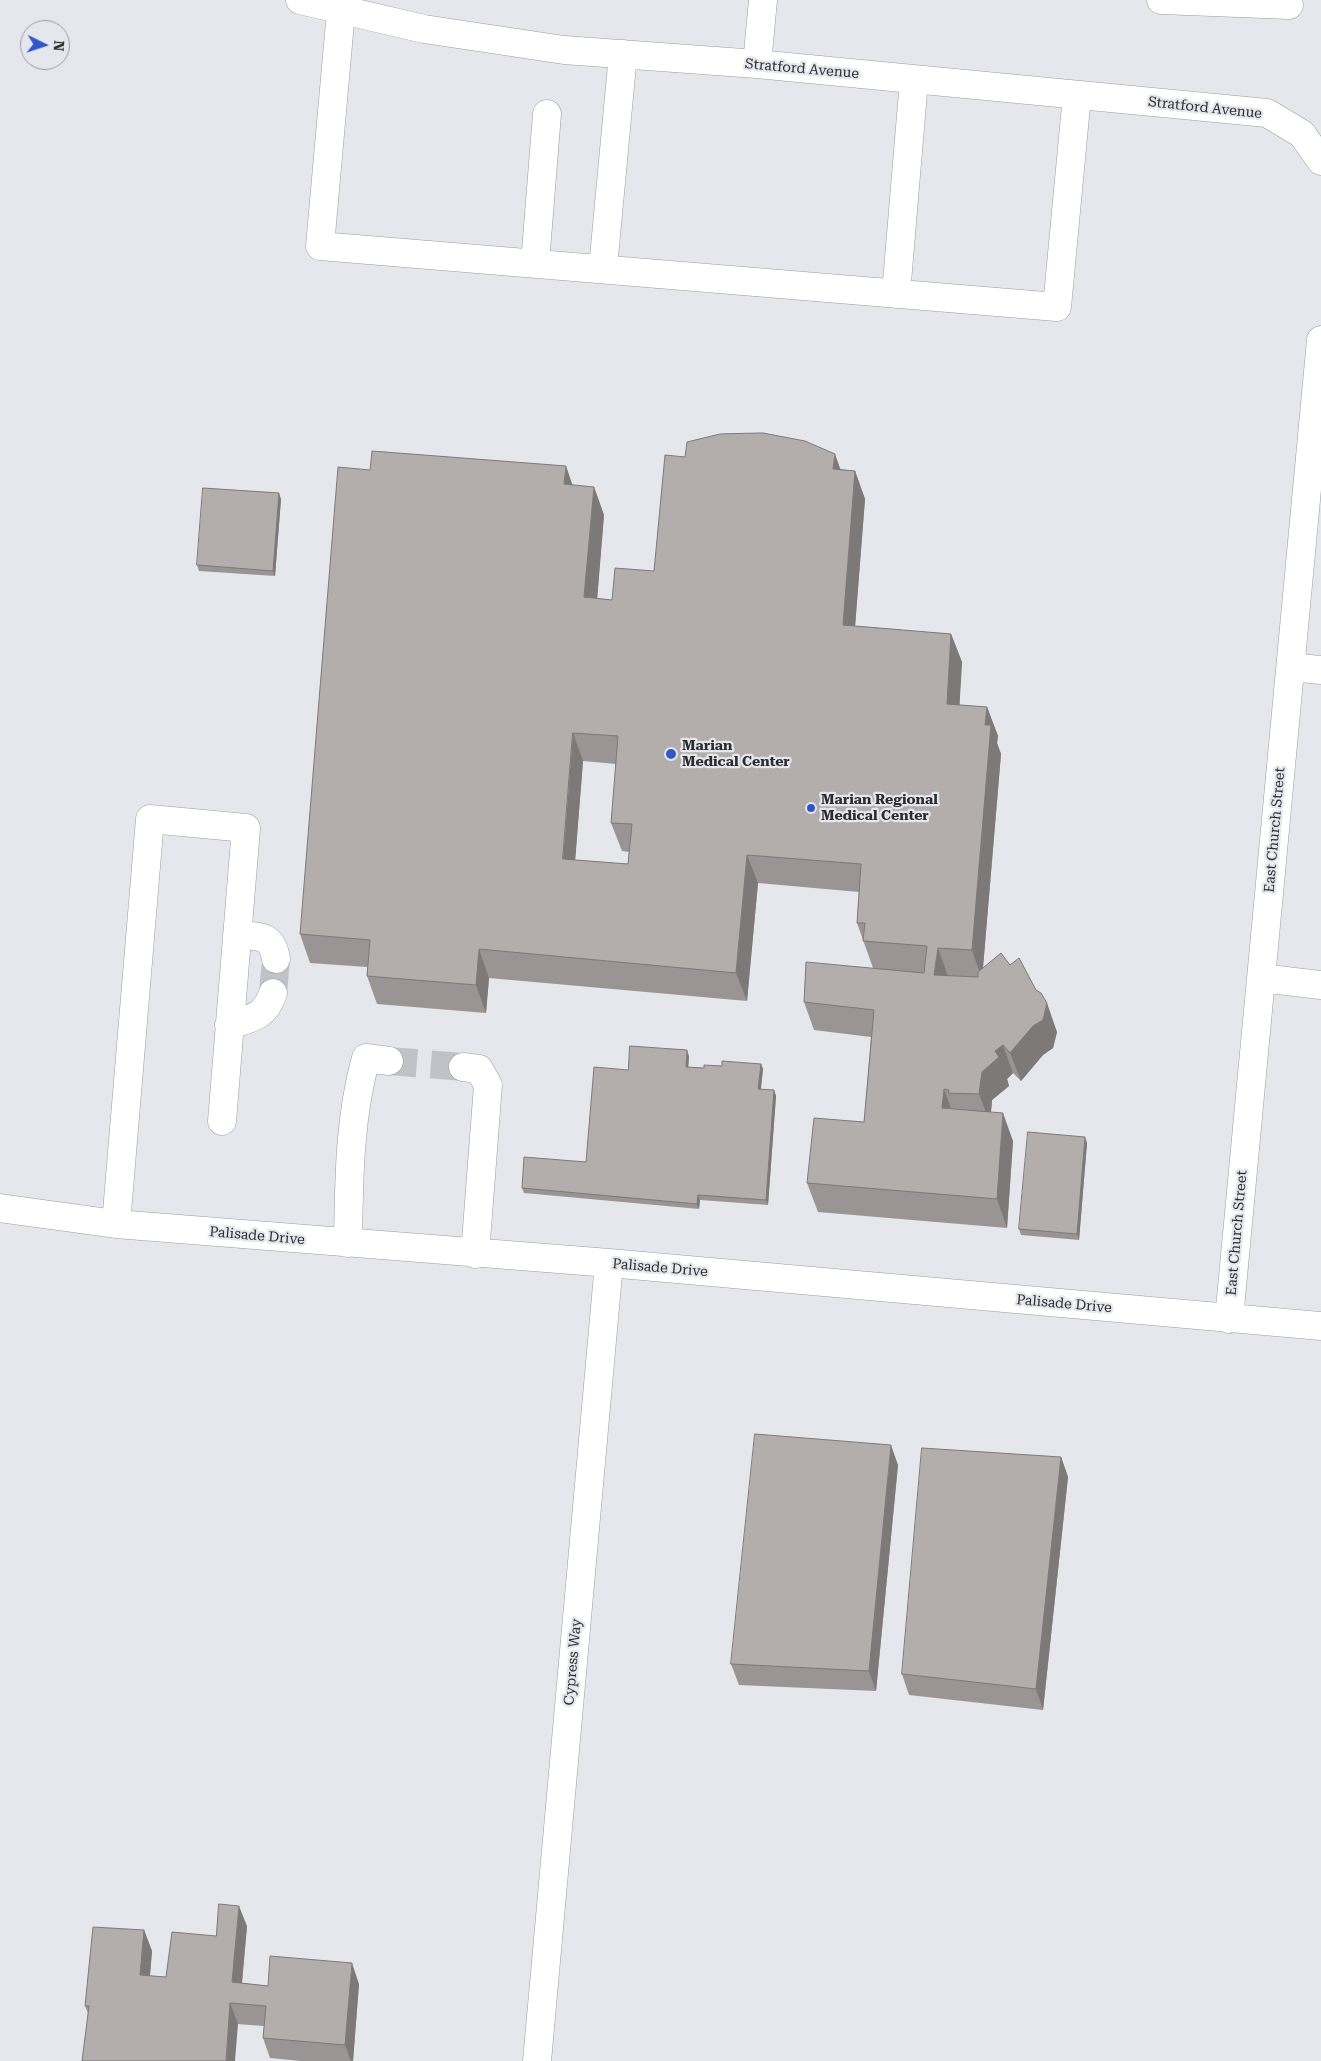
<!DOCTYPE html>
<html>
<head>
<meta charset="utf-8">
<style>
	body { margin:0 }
	#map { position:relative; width:1321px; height:2061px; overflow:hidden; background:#e6e7ed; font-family:"Roboto Serif",serif }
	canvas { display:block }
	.north { position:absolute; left:20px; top:20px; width:50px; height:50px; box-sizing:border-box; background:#e6e7ed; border:1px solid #9b9ca1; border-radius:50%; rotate:94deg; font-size:14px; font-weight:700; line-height:20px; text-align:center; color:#2b2c2e }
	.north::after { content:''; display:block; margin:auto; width:18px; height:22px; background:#3057c7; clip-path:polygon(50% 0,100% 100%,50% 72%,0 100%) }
</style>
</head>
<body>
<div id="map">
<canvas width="1321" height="2061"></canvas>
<div class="north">N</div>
</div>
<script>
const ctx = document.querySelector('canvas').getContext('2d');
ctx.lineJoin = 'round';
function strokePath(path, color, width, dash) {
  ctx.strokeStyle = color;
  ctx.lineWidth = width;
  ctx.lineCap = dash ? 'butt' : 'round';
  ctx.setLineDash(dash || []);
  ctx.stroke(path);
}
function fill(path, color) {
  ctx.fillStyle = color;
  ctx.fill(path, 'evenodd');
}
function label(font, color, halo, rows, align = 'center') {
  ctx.font = font + ' "Roboto Serif",serif';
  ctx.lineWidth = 4.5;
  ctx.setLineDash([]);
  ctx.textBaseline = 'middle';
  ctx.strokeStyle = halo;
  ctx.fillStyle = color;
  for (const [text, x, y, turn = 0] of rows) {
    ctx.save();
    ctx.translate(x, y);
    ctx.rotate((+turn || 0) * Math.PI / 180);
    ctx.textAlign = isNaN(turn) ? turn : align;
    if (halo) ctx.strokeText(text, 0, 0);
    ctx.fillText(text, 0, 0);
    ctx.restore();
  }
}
strokePath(new Path2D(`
	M273,993L276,959
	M389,1061L463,1067`), '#c1c2c7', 28, [28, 14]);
const minor = new Path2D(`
	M300,0L424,29L564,50L757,64L1267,113L1302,134L1321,161
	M1161,0L1289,5
	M341,11L320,246L1057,307L1077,95
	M757,64L763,0
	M535,263L547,114
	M603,268L623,54
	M896,294L914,80
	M1291,667L1321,670
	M237,935C258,937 272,933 276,959
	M1261,978L1321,985
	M229,1025C252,1018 265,1017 273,993
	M463,1067L479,1069L488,1085L475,1254
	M0,1208L116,1224L609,1263L1321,1326
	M116,1224L150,819L246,828L222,1121
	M348,1243C349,1180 349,1119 366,1058L389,1061
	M1229,1319L1321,340
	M537,2061L609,1263`);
strokePath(minor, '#9a9ba0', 29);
strokePath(minor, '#fff', 28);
fill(new Path2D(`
	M840,469L855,471L865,499L855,626L951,634L962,662L959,705L987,707L998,736L997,743L1001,754L983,968L1057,1032L1053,1048L1043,1055L1021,1081L1013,1073L1007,1079L1009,1086L992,1100L991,1112L1013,1141L1007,1228L818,1212L807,1183L864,1122L871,1037L814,1030L804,1002L873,968L857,923L859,892L758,883L747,1001L489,978L486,1013L377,1004L367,976V967L310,963L300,934L370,470L594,487L604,515L597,598L612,600L654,571ZM583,761L616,764L611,823L622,851L629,852L628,864L575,860Z
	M281,499L275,576L199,571L197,565Z
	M689,1056L688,1067L704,1068L722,1066L761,1064L763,1069L761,1089L774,1090L776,1096L768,1205L700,1200L699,1209L524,1193L522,1188L586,1162L628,1070Z
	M1087,1143L1079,1240L1021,1235L1019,1229Z
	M1061,1457L1068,1477L1043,1710L909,1695L902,1674Z
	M898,1465L876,1691L739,1685L731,1664Z
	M247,1926L242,1983L268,1986L359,1984L353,2061H301L270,2058L263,2038L264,2026L88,2013L85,2006L144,1930L152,1951L150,1976L166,1977L216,1936Z`), '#9a9594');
fill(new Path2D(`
	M835,454L845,482L833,469Z
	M566,466L576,495L564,484Z
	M855,471L865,499L853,653L843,625Z
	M594,487L604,515L595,626L584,597Z
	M279,493L281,499L275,576L273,571Z
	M951,634L962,662L958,732L947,704Z
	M987,707L998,736L997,743L1001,754L982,979L972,950L985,725Z
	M573,733L583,761L573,888L563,859Z
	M747,855L758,883L747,1001L736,973Z
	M938,948L948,976L934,975Z
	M479,949L489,978L486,1013L476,985Z
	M1047,1003L1057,1032L1053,1048L1043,1055L1021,1081L1010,1053Z
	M1003,1045L1013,1073L1007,1079L1009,1086L992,1100L990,1123L979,1094L982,1072L995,1051Z
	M687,1050L689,1056L688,1072L686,1067Z
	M761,1064L763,1069L760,1094L758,1089Z
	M944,1089L954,1117L942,1108Z
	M774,1090L776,1096L768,1205L766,1200Z
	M1003,1113L1013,1141L1007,1228L997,1199Z
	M1085,1137L1087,1143L1079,1240L1077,1234Z
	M698,1195L700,1200L699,1209L697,1204Z
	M891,1445L898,1465L876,1691L869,1671Z
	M1061,1457L1068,1477L1043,1710L1036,1689Z
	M239,1906L247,1926L240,2003L232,1982Z
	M144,1930L152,1951L148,1996L140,1975Z
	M352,1963L359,1984L353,2061H351L345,2045Z
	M230,2003L238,2024L235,2061H226Z`), '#7d7978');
const building = new Path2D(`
	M763,433L805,441L835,454L833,469L855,471L843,625L951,634L947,704L987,707L985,725H991L972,950L938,948L934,975L978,977V972L1001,953L1010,965L1019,958L1036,990L1041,993L1047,1003L1043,1020L1033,1026L1010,1053L1003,1045L995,1051L999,1057L982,1072L979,1094L948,1093L949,1090L944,1089L942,1108L1003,1113L997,1199L807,1183L814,1118L864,1122L874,1010L804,1002L806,962L924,973L927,946L863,941L865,923H857L861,864L747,855L736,973L479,949L476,985L403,979L367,976L370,940L300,934L338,467L370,470L372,451L566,466L564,484L594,487L584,597L612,600L615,568L654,571L665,455L685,457L687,442L720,434ZM573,733L618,736L611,823L632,824L628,864L563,859Z
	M203,488L279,493L273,571L197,565Z
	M630,1046L687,1050L686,1067L704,1068V1065L722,1066V1061L761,1064L758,1089L774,1090L766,1200L698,1195L697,1204L522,1188L524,1157L586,1162L594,1067L628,1070Z
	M1028,1132L1085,1137L1077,1234L1019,1229Z
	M755,1434L891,1445L869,1671L731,1664Z
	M922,1448L1061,1457L1036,1689L902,1674Z
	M219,1904L239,1906L232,1982L268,1986L270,1956L352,1963L345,2045L263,2038L266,2006L230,2003L226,2061H82L89,2006H85L93,1927L144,1930L140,1975L166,1977L172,1932L216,1936Z`);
fill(building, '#b3adac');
strokePath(building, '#7d7978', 1);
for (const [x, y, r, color] of [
	[671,754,6,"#3057c7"],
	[811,808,5,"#3057c7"]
]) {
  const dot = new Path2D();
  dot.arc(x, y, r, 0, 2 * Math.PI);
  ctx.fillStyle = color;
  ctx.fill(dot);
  strokePath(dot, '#e6e7ed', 2);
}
label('14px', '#2b2c2e', '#e6e7ed', [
	["Stratford Avenue",802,69,5],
	["Stratford Avenue",1205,108,6],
	["East Church Street",1275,830,-85],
	["East Church Street",1237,1233,-85],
	["Palisade Drive",257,1236,5],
	["Palisade Drive",660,1268,5],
	["Palisade Drive",1064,1304,5],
	["Cypress Way",573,1662,-85]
]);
label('bold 14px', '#2b2c2e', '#e6e7ed', [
	["Marian",682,746],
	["Medical Center",682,762],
	["Marian Regional",821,800],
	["Medical Center",821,816]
], 'left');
</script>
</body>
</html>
